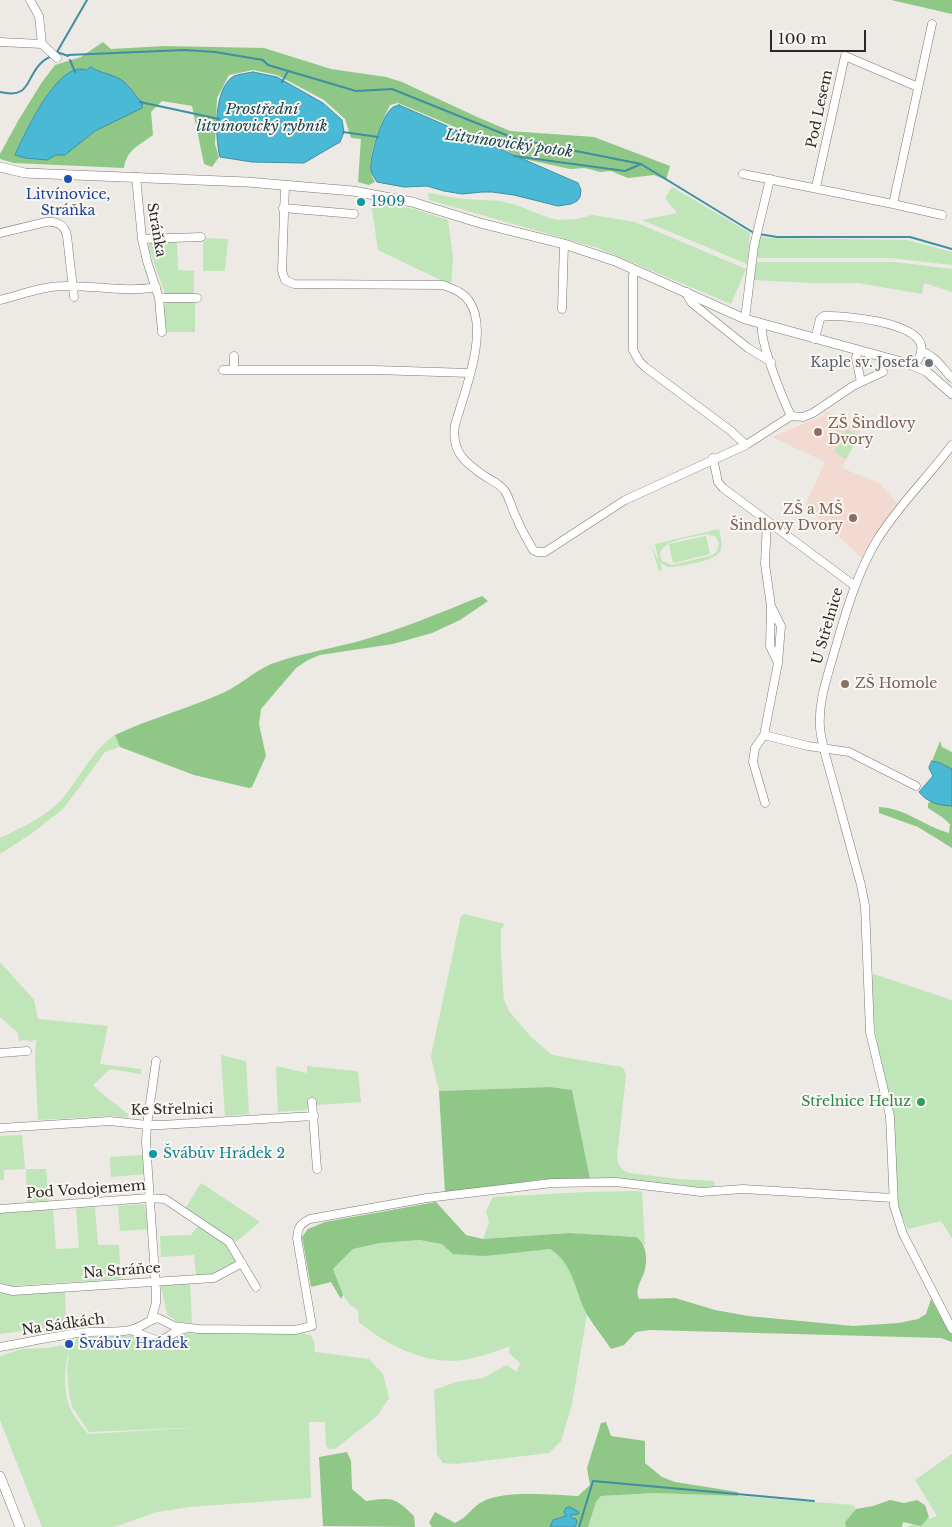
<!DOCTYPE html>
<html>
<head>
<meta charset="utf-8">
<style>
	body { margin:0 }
	#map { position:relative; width:952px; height:1527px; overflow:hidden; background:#ede9e4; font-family:"Libre Baskerville",serif }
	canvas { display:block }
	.scale { position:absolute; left:770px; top:30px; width:96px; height:22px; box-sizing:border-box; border:2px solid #2a2927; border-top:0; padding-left:6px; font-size:15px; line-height:18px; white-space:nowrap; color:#2a2927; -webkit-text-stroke:4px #faf6f1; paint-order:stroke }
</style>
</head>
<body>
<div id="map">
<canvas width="952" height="1527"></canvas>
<div class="scale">100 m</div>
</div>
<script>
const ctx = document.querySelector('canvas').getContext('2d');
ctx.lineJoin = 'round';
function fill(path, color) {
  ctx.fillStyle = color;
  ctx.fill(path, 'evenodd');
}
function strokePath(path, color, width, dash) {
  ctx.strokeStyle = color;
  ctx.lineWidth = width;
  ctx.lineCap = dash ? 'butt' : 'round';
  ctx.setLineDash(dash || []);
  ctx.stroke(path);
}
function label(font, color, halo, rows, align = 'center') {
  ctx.font = font + ' "Libre Baskerville",serif';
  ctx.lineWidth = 4;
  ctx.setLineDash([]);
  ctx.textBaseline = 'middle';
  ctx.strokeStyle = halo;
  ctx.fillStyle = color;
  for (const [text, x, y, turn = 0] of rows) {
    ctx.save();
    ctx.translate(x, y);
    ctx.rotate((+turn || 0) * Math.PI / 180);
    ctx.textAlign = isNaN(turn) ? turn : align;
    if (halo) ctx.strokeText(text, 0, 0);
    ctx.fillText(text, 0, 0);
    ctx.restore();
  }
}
fill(new Path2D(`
	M824,410L861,431L842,468L879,483L898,504L871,542L862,558L805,506L825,462L772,437L825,415Z`), '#f3dad1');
fill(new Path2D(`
	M672,187L750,233L747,264L642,220L677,213L665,198Z
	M428,193L463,199L500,201L516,205L549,218L558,220L577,219L592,215L635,222L746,269L731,304L598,248L429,200Z
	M371,202L414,209L448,220L453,258L451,285L378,250Z
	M758,236L770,238L907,240L952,252V265L890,258H755Z
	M203,238L228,239L225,271H203Z
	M177,241L178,270L194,271V294H165L148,246L151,242Z
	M755,262H895L952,269V292L924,283L922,294L858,283H809L753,280Z
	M167,302H195V332H166L164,306Z
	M846,429L859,435L846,459L834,452Z
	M719,529C720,535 723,543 721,549C718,561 685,565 674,567H667L660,562L662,570L659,571L651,545L659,562L655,544ZM707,534L716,537L719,543L717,551L713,555L672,565L662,561C652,540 694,537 707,534Z
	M706,536L710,554L673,563L669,544Z
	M115,735L120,747L105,752L64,808L31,834L0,854V838C21,828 46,817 62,799C80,778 91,751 115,735Z
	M465,914L505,924L501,929V951L503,988L504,1000L509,1011L531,1037L552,1055L621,1067L624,1069L626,1076L617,1156C618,1165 620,1169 629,1173L679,1179L714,1181L715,1187L694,1188L590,1179L572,1090L550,1087L439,1091L431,1057L433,1046L461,916Z
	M0,962L34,1000L38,1019L108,1026L100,1064L141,1069V1074L110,1069L93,1085L99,1091L129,1115L127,1118L113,1116L38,1120L35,1059L36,1039L31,1042L26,1040L19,1041L18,1033L0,1017Z
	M873,974L952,1000V1238L941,1221L908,1229C905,1223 902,1217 900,1211C891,1183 897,1150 893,1120C885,1071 868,1024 873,974Z
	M221,1055L246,1061L249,1114L225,1116Z
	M276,1066L307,1073V1066L356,1071L358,1072L361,1102L317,1105L316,1099L313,1097L308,1099V1108L306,1110L278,1112Z
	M22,1135L25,1169L4,1170V1180H0V1136Z
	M143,1155L144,1174L111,1177L110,1157Z
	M26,1169H46L49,1201L27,1202Z
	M201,1183L260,1222L236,1242L185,1209Z
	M635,1191L642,1192L645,1246L641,1240L636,1237L569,1233L483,1239L489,1223L486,1211L493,1197L586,1192Z
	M142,1204L145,1205L148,1229L120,1231L118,1206Z
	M95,1207L98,1245H119L121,1279L10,1286L0,1283V1213L53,1209L56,1249L79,1248L76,1208Z
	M198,1226L228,1243L238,1262L215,1274L196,1275L194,1255L161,1257L160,1236L191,1235Z
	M420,1240L520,1252L550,1249L558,1254L569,1268L587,1314L572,1404L561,1441L549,1453L456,1464L443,1463L437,1454L434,1390L456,1382L483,1378L507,1365L517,1372L520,1363L509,1353L510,1346C497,1351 483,1356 469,1359C429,1367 389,1347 359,1322L358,1310C343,1303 339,1284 333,1269L353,1249L380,1243Z
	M190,1283L192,1323L177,1322L167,1314L161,1287L163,1285Z
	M65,1292L66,1325L0,1334V1293L13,1295Z
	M228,1332H296L311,1335L314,1342L315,1352L369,1359L383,1374L389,1398L377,1416L335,1449H329L326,1446L325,1422H309L311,1498L189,1507L157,1512L114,1527H42L0,1420V1356L22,1349L46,1348L71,1344L74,1340C64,1358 62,1388 70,1408C74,1417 82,1426 88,1434L207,1427L89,1432L72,1407L69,1393L67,1369L69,1352L77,1338L141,1335L153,1344H159L166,1343L174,1334Z
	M952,1454V1527H905L937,1516L915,1480Z
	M654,1493L738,1496L853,1505L856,1509L845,1522L846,1527H588L596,1502L601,1496Z`), '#bfe5b9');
fill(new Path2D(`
	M891,0H952V14Z
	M103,42L111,49L164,46L264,48L331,69L386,77L402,82L475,116L510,131L594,137L670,166L666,180L654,175L628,178L611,171L600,172L585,168L570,169L524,159L469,133L398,103L390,105C381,123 362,164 375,182L369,185L358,182L361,139L351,138L345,119L324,100L277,75L253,70L229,75L217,98L215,144L219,157L212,167L204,164L192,106L162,101L151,112L153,135C140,145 126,150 124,168L14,163L0,159V154L18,121L42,82L55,65L81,57ZM91,67C103,75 115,77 127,85C133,90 136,98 142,103L139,109L95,131L65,155H15C24,134 58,59 86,70Z
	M482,596L488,601L460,620L432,633L393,644L320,655L308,660L296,668L261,709L259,724L266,756L252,787L249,788L194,775L120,747L115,735C151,718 190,708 225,692C241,684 255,671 271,664C299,654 328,649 356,642C399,630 440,613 482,596Z
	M940,741L942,747L952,752V769L940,763L932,761Z
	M931,802L952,806V848L918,827L879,813V807C905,808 924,826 949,833L950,824L942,817L928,808V803Z
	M550,1087L572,1090L590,1179H545L445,1193L439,1091Z
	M436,1202L466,1235L483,1239L569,1233L636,1237C647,1243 648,1262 644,1273C640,1283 635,1289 639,1299L675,1298L715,1310L748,1316L853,1326L899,1323L918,1319L926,1314L931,1299L947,1328L952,1333V1342L941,1338L650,1330L636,1332L624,1345L611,1349C603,1337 593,1325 586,1313C575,1290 573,1263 550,1249L485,1256L453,1254L442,1244L420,1240L380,1243L353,1249L333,1269L343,1295L341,1299L331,1282L311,1287L302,1237L308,1229L325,1222Z
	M606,1422L611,1436L645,1441V1463L662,1477L675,1482L738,1492V1496L654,1493L601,1496L596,1502L588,1527H575L577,1522L571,1518V1515L566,1513V1516L553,1520L550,1527H432L429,1523L435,1512L455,1523C468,1517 472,1507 482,1502C503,1490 553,1495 578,1496L590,1485L587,1468L601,1423Z
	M347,1452L351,1461L352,1489L366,1501C392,1497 395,1497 414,1516L415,1527L323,1526L319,1457Z
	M890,1500L904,1503L917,1500L925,1505L929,1517L921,1526L903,1522L902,1527H846L845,1522L856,1509L873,1506Z`), '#8ec786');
const water = new Path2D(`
	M91,67C101,74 115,74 124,82C132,88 135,97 143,103L142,108L95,131L65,155H56L47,160L25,158L15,155C24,135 58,59 86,70Z
	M253,72L277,77L323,103L342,120L344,132L340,142L304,163L252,162L220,157C215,138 213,88 234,76C239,74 248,73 253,72Z
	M399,105L578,183L581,190L580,197L577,201L571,204L558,206L514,195L492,192H482L462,194L444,191L427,186L404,187L377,182C375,179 372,175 371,171C369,158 381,117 392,108C394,106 397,106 399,105Z
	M932,761L940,763L952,769V806C938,805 928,803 919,792L933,776L929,768Z
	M570,1507L579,1512L578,1514L571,1515V1518L576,1519L577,1522L575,1527H550L553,1520L566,1516L564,1511L566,1508Z`);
fill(water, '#4ab9d5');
strokePath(water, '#408ea1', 1);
strokePath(new Path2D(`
	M57,52L87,0
	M55,53L57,52L68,56
	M68,55L184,50L215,52L263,60L268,65L356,91L392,89L516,139L641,164
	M70,60L75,72
	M282,82L288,71
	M0,92C31,99 25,79 41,63C44,60 48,58 51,56
	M140,102L219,119
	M343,132L378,137
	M514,156L625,171L641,164L754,233
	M759,234L777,237H910L952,249
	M579,1527L593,1481L814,1501`), '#408ea1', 2);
const minor = new Path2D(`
	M30,0L39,16L42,44
	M0,42L42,44
	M42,44L57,58
	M743,174L893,204L932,24
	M136,177L142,239L147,261L159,298L162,332
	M285,185L282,271L285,280L294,284L443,285C453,289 463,292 469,301C490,330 464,393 455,425C451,452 465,463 486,477C493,481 500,484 505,491C510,499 512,510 517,519C521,530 528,540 533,550L537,552H545L625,500L746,445L791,416L803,417L813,413L853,386L883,372
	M816,187L845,56L918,87
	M893,204L942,215
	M283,208L354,214
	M0,233L46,222C57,221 65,225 67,236L74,297
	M142,239L201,237
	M635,270L633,275V350L639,361L645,367L731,431L746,445
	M687,292L688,297L692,303L748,348L771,362
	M159,298H197
	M0,300C20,295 43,286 64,286C94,285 126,293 156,287
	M562,309L564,244
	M745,319L754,246L770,179
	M762,324C759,341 783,399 791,416
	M815,339L820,319L824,316C845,315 915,322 921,345C923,353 918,360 914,366
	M858,351L856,358L861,382
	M921,351C937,357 940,366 952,378
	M223,370H374L470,373
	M234,370V356
	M952,445C928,477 898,506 877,540C856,575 845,615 834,653C827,678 818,702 820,728C822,747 829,767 834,786C843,819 852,852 861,885L865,906L870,1032L890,1116L894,1206L903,1234L952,1329
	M713,458L718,482L723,488L855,586
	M767,522L765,564L771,606L770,646L778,663
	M764,735L808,746L849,752L916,786
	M765,803L753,762L755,748L764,735L778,663L781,626L771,606
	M0,1053L27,1051
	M312,1102L317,1169
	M0,1128L110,1121L147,1125H161L314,1116
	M0,1209L149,1198L165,1199L229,1242L256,1287
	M0,1288L13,1291L214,1278L242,1263
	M151,1320L156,1303V1290L146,1142L147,1125L156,1061
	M130,1330C137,1332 156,1342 161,1340C169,1337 174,1331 184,1329
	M0,1347C29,1342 58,1335 88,1332C102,1331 117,1333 130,1330C141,1328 148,1320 158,1318L174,1326L198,1329L295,1330L312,1326L297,1238C298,1227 300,1224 310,1219L427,1198L552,1183L616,1182L701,1192L743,1189L893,1198`);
const tertiary = new Path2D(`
	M0,167L25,173L247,182L353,191L412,202L480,223L564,244L615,261L745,319L909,364L926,371L952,394
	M0,1476L20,1527`);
strokePath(minor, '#7c7974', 9);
strokePath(tertiary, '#7c7974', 10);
strokePath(minor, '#fff', 8);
strokePath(tertiary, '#fff', 9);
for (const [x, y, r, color] of [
	[68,179,5,"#1a4fb4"],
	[361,202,5,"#0f9aa8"],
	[929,363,5,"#6b7280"],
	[818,432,5,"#8d6e63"],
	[853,518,5,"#8d6e63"],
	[845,684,5,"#8d6e63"],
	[921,1102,5,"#2e9e5b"],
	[153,1154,5,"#0f9aa8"],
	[69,1344,5,"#1a4fb4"]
]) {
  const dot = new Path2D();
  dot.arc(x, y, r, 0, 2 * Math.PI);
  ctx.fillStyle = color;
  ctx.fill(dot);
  strokePath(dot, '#faf6f1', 2);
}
label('14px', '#2a2927', '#faf6f1', [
	["Pod Lesem",820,109,-78],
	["Stráňka",156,230,80],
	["U Střelnice",828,626,-74],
	["Ke Střelnici",172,1110,-1],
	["Pod Vodojemem",86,1190,-4],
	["Na Stráňce",122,1271,-4],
	["Na Sádkách",63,1325,-8]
]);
label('14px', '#164399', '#faf6f1', [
	["Litvínovice,",68,195],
	["Stráňka",68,211],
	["Švábův Hrádek",79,1344,"left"]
]);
label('14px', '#0d838f', '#faf6f1', [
	["1909",371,202],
	["Švábův Hrádek 2",163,1154]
], 'left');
label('14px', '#5b616d', '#faf6f1', [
	["Kaple sv. Josefa",919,363]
], 'right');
label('14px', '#785e54', '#faf6f1', [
	["ZŠ Šindlovy",828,424],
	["Dvory",828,440],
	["ZŠ a MŠ",843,510,"right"],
	["Šindlovy Dvory",843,526,"right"],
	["ZŠ Homole",855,684]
], 'left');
label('14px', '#27864d', '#faf6f1', [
	["Střelnice Heluz",911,1102]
], 'right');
label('italic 15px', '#144551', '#faf6f1', [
	["Prostřední",262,110],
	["litvínovický rybník",262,127],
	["Litvínovický potok",509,144,8]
]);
</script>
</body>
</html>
